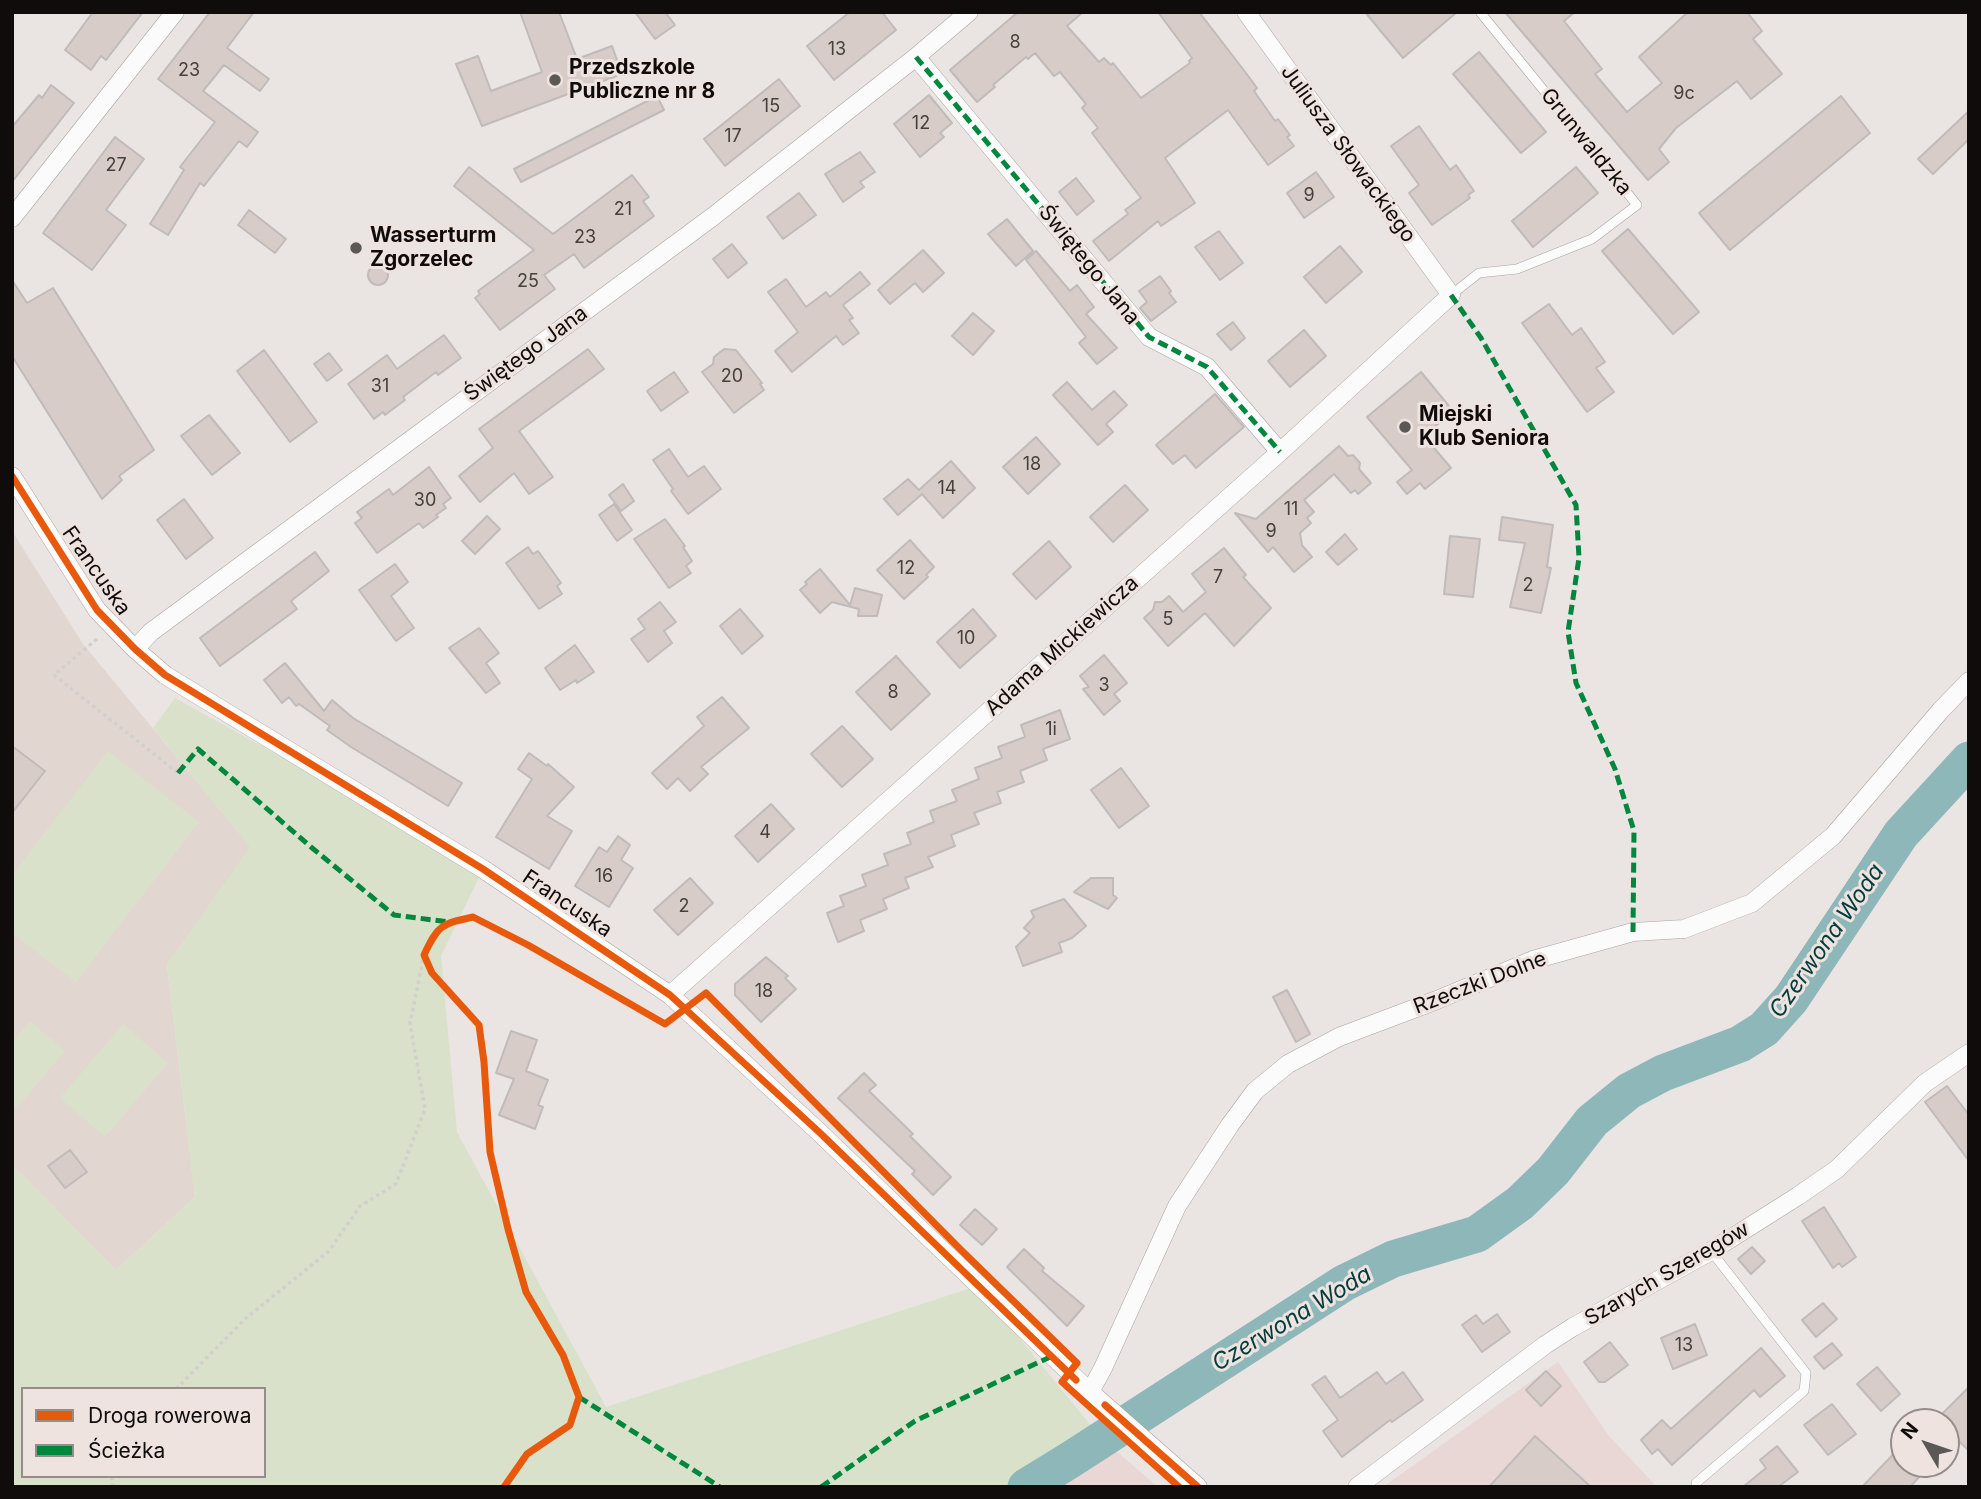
<!DOCTYPE html>
<html>
<head>
<meta charset="utf-8">
<style>
	body { margin:0 }
	#map { position:relative; width:1981px; height:1499px; overflow:hidden; background:#eae4e2; font-family:Inter,sans-serif }
	canvas { display:block }
	.frame { position:absolute; inset:0; border:14px solid #100c0b; pointer-events:none }
	.legend { position:absolute; left:21px; top:1387px; width:245px; height:91px; box-sizing:border-box; background:#eee3de; border:2px solid #958d8a; margin:0; padding:9px 12px; list-style:none; font-size:21px; color:#100c0b }
	.legend li { display:flex; align-items:center; gap:14px; height:35px }
	.legend b { width:35px; border:2px solid #958d8a }
	.north { position:absolute; left:1890px; top:1408px; width:70px; height:70px; box-sizing:border-box; background:#eee3de; border:2px solid #958d8a; border-radius:50%; rotate:309deg; font-size:19px; font-weight:700; line-height:28px; text-align:center; color:#100c0b }
	.north::after { content:''; display:block; margin:auto; width:24px; height:32px; background:#5c5856; clip-path:polygon(50% 0,100% 100%,50% 72%,0 100%) }
</style>
</head>
<body>
<div id="map">
<canvas width="1981" height="1499"></canvas>
<div class="frame"></div>
<ul class="legend">
<li><b style="height:9px;background:#e8590c"></b>Droga rowerowa</li>
<li><b style="height:9px;background:#00873e"></b>Ścieżka</li>
</ul>
<div class="north">N</div>
</div>
<script>
const ctx = document.querySelector('canvas').getContext('2d');
ctx.lineJoin = 'round';
function fill(path, color) {
  ctx.fillStyle = color;
  ctx.fill(path, 'evenodd');
}
function strokePath(path, color, width, dash) {
  ctx.strokeStyle = color;
  ctx.lineWidth = width;
  ctx.lineCap = dash ? 'butt' : 'round';
  ctx.setLineDash(dash || []);
  ctx.stroke(path);
}
function label(font, color, halo, rows, align = 'center') {
  ctx.font = font + ' Inter,sans-serif';
  ctx.lineWidth = 6;
  ctx.setLineDash([]);
  ctx.textBaseline = 'middle';
  ctx.strokeStyle = halo;
  ctx.fillStyle = color;
  for (const [text, x, y, turn = 0] of rows) {
    ctx.save();
    ctx.translate(x, y);
    ctx.rotate((+turn || 0) * Math.PI / 180);
    ctx.textAlign = isNaN(turn) ? turn : align;
    if (halo) ctx.strokeText(text, 0, 0);
    ctx.fillText(text, 0, 0);
    ctx.restore();
  }
}
fill(new Path2D(`
	M12,531L83,644L251,847L167,965L195,1197L116,1270L12,1165Z`), '#e2d6d1');
fill(new Path2D(`
	M1558,1362L1609,1436L1657,1487H1383Z
	M1102,1439L1158,1487H1026L1070,1460Z`), '#e9d7d6');
fill(new Path2D(`
	M175,698L483,869L441,956L457,1132L606,1407L977,1286L1102,1439L1026,1487H12V1165L116,1270L195,1197L167,965L250,847L153,728ZM23,1389H264V1476H23Z
	M108,751L199,822L76,982L12,933V875Z
	M30,1021L65,1051L16,1109L12,1105V1042Z
	M123,1024L168,1063L105,1137L60,1098Z`), '#dae1ca');
strokePath(new Path2D(`
	M1026,1487L1070,1460L1344,1283L1393,1259L1477,1234L1520,1203L1553,1171L1592,1121L1629,1091L1663,1073L1740,1044L1764,1029L1791,999L1901,834L1969,760`), '#8eb7b9', 37);
const building = new Path2D(`
	M93,12H143L106,60L101,56L91,70L65,50Z
	M210,12H254L227,48L269,79L260,91L224,65L203,91L258,132L247,147L239,141L204,186L200,183L168,235L150,224L184,170L180,167L215,122L158,79Z
	M520,12H559L577,59L612,46L622,74L482,126L456,64L478,56L491,91L542,72Z
	M635,12H665L675,25L655,39Z
	M850,12H882L896,30L834,80L807,46Z
	M1018,12H1083L1067,26L1099,62L1104,58L1111,65L1113,63L1141,98L1190,63L1189,61L1192,58L1158,12H1199L1246,73L1257,88L1254,91L1275,121L1278,119L1290,135L1287,137L1294,146L1268,165L1228,110L1165,158L1195,203L1161,226L1158,221L1109,261L1093,241L1128,214L1125,210L1141,198L1092,133L1098,128L1082,108L1086,104L1060,72L1054,76L1035,53L1028,59L1026,57L993,85L995,87L977,102L950,70Z
	M1365,12H1457L1403,58Z
	M1505,12H1575L1564,21L1602,69L1595,74L1627,112L1662,83L1639,57L1688,12H1747L1762,31L1753,39L1782,74L1751,99L1737,81L1676,128L1659,149L1669,162L1648,180Z
	M1479,52L1546,132L1521,153L1453,74Z
	M779,79L800,106L725,166L704,139Z
	M51,85L74,103L12,182V127L39,95L42,98Z
	M929,95L952,123L940,133L944,137L920,157L894,124Z
	M657,96L664,110L521,182L514,169Z
	M1841,96L1870,133L1730,250L1699,213Z
	M1969,111V139L1933,174L1918,159Z
	M1419,126L1450,170L1456,165L1474,191L1468,195L1470,198L1432,225L1409,193L1419,185L1391,146Z
	M115,137L144,159L106,210L126,225L92,270L43,233Z
	M860,152L875,172L860,182L864,187L843,202L825,174Z
	M469,167L553,234L632,175L649,197L643,201L654,216L584,268L574,254L544,275L555,289L500,330L475,298L480,294L478,291L534,250L454,186Z
	M1576,167L1598,193L1533,247L1512,221Z
	M1316,172L1334,197L1304,218L1287,193Z
	M1076,178L1094,201L1077,215L1059,192Z
	M799,193L816,215L783,239L767,217Z
	M249,210L286,239L275,253L238,225Z
	M1007,219L1033,251L1016,266L988,234Z
	M1628,229L1699,312L1673,334L1602,251Z
	M1219,231L1243,263L1220,280L1195,247Z
	M732,244L747,263L728,278L713,259Z
	M1340,246L1362,272L1326,303L1304,277Z
	M923,250L944,273L923,292L915,283L890,304L878,290Z
	M1036,251L1070,291L1077,285L1094,307L1086,314L1117,348L1097,364L1079,343L1086,337L1026,260Z
	M368 275a10 10 0 1 1 20 0a10 10 0 1 1-20 0Z
	M860,272L870,284L843,305L853,318L849,320L859,333L843,345L836,336L792,372L775,351L798,332L768,292L786,279L806,307L826,292L830,297Z
	M1160,276L1171,291L1169,293L1176,302L1151,321L1140,308L1147,302L1139,291Z
	M12,280L27,303L53,288L154,450L119,476L122,480L102,499L12,356Z
	M1549,304L1572,335L1581,328L1605,362L1596,368L1614,392L1587,412L1522,323Z
	M973,313L994,331L973,355L952,336Z
	M1233,322L1245,338L1231,350L1217,334Z
	M1304,330L1326,356L1290,387L1268,361Z
	M444,335L461,358L438,375L436,372L403,397L405,400L385,415L383,412L374,419L348,384L387,355L397,369Z
	M588,349L604,369L519,431L553,477L529,494L514,473L480,502L459,476L493,448L479,429Z
	M724,349L736,350L762,383L760,384L764,390L734,413L702,372L713,364L714,357Z
	M264,350L317,422L290,442L237,371Z
	M329,353L342,370L327,381L314,364Z
	M674,372L688,392L661,411L647,391Z
	M1421,372L1453,411L1424,436L1451,468L1425,489L1420,483L1407,494L1397,482L1412,470L1367,417Z
	M1067,382L1092,410L1114,391L1127,405L1106,424L1113,432L1098,445L1053,395Z
	M1215,394L1244,427L1196,468L1185,455L1173,464L1156,445Z
	M209,415L240,453L212,475L181,436Z
	M1036,437L1060,464L1028,494L1003,467Z
	M1339,446L1348,456L1353,455L1360,463L1359,469L1371,483L1358,494L1355,490L1351,493L1334,474L1304,500L1314,512L1307,518L1311,523L1300,533L1302,545L1312,557L1294,572L1273,547L1268,552L1235,513L1256,519Z
	M669,449L688,477L704,466L721,489L688,514L671,491L673,489L653,460Z
	M951,461L975,488L943,518L922,494L898,515L884,499L908,479L919,490Z
	M429,467L451,498L443,504L446,508L436,515L438,517L423,528L419,523L377,553L355,523L362,518L357,512L389,489L393,495Z
	M623,484L634,501L621,511L609,495Z
	M1125,485L1148,510L1113,542L1090,517Z
	M184,499L213,538L186,559L157,520Z
	M614,504L632,530L617,541L599,515Z
	M487,516L500,529L475,554L462,541Z
	M1502,517L1553,525L1547,567L1551,568L1541,613L1510,607L1525,543L1499,540Z
	M665,519L685,546L683,547L692,561L686,566L691,573L669,588L634,539Z
	M1345,534L1357,549L1338,565L1326,552Z
	M1450,536L1480,539L1473,597L1444,594Z
	M910,540L934,567L926,575L928,577L904,599L877,570Z
	M1049,541L1071,567L1036,599L1013,574Z
	M528,547L533,554L538,551L561,583L557,586L562,594L539,609L506,563Z
	M1224,548L1246,575L1243,577L1271,608L1234,646L1205,613L1168,646L1144,618L1153,610L1155,602H1162L1169,596L1183,612L1206,592L1192,574Z
	M315,552L329,571L291,601L297,609L220,666L200,638Z
	M395,564L408,582L391,596L414,628L396,641L359,590Z
	M820,569L850,605L855,588L882,595L877,616H858L859,609L832,602L820,613L800,590L807,584L805,582Z
	M660,602L676,622L664,631L672,643L648,662L631,639L645,629L638,619Z
	M740,609L763,636L742,654L720,626Z
	M973,609L996,636L960,668L937,642Z
	M479,628L499,653L486,663L500,683L486,693L449,648Z
	M575,645L594,672L577,683L576,680L560,690L545,668Z
	M1104,655L1127,683L1114,694L1120,701L1104,715L1083,689L1089,687L1080,676Z
	M896,656L930,694L891,730L856,692Z
	M285,663L324,711L332,700L353,718L462,783L448,806L351,747L327,730L330,726L299,704L296,706L289,697L282,703L264,680Z
	M722,697L749,728L701,767L708,774L690,791L678,778L667,789L652,773L704,726L697,717Z
	M1060,710L1070,739L1043,749L1047,760L1020,771L1024,782L997,792L1001,803L974,813L979,824L951,835L955,846L928,857L933,867L905,878L909,888L883,899L887,909L860,920L864,931L838,942L827,913L844,906L840,896L866,886L862,875L888,865L884,854L911,844L907,833L934,822L930,811L957,801L952,790L979,779L975,768L1002,758L998,747L1025,737L1021,725Z
	M842,726L873,759L842,787L811,754Z
	M12,746L45,771L12,813Z
	M529,753L547,766L548,764L574,787L547,816L572,831L549,869L496,837L532,779L518,769Z
	M1121,768L1149,806L1119,828L1091,790Z
	M771,804L794,829L758,862L735,836Z
	M618,836L630,845L621,860L633,868L609,907L575,886L599,847L607,852Z
	M690,878L713,903L678,935L654,910Z
	M1091,878H1113V895L1117,898L1108,909L1074,892Z
	M1064,899L1086,926L1072,938L1059,943L1062,952L1023,966L1016,947L1030,933L1024,928L1034,917L1031,911Z
	M766,957L788,976L785,978L796,989L761,1022L735,995V984Z
	M1287,990L1310,1034L1296,1042L1273,997Z
	M511,1031L537,1040L526,1071L548,1080L538,1105L543,1107L535,1129L499,1115L514,1079L496,1073Z
	M864,1073L876,1085L869,1091L913,1134L910,1136L951,1177L933,1195L912,1174L915,1171L838,1098Z
	M1947,1086L1969,1115V1161L1925,1102Z
	M70,1150L87,1172L65,1188L48,1166Z
	M1824,1207L1856,1257L1842,1267L1839,1263L1833,1268L1802,1221Z
	M975,1209L997,1229L982,1245L960,1225Z
	M1752,1247L1765,1261L1751,1274L1738,1259Z
	M1024,1249L1044,1268L1042,1271L1084,1306L1067,1326L1007,1267Z
	M1823,1303L1837,1319L1816,1337L1802,1320Z
	M1497,1314L1510,1332L1482,1352L1462,1325L1476,1315L1483,1324Z
	M1695,1324L1707,1355L1673,1369L1661,1338Z
	M1610,1342L1628,1365L1605,1382H1599L1584,1362Z
	M1832,1343L1842,1355L1824,1369L1814,1357Z
	M1761,1348L1785,1376L1760,1397L1754,1390L1672,1465L1658,1449L1652,1454L1641,1440L1662,1420L1671,1429Z
	M1877,1367L1900,1394L1881,1411L1857,1384Z
	M1546,1371L1561,1386L1541,1406L1526,1390Z
	M1377,1372L1386,1384L1403,1372L1423,1400L1392,1422L1390,1420L1342,1457L1323,1431L1338,1420L1312,1385L1325,1376L1340,1398Z
	M1969,1387V1451L1960,1442L1946,1456V1422H1934Z
	M1832,1404L1856,1434L1828,1455L1804,1425Z
	M1535,1436L1591,1487H1489Z
	M1904,1443V1464H1931L1910,1487H1862Z
	M1777,1446L1798,1472L1778,1487H1743L1766,1468L1760,1460Z`);
fill(building, '#d7ccc7');
strokePath(building, '#c0bbba', 2);
const lane = new Path2D(`
	M1451,295L1479,273L1517,269L1592,239L1637,205L1480,12
	M1696,1483L1804,1391L1806,1373L1711,1251`);
const street = new Path2D(`
	M916,57L1149,337L1207,367L1280,452
	M12,218L175,12
	M12,476L97,610L135,649L165,675L483,869L670,995L819,1132L1090,1392L1198,1487
	M135,649L151,632L711,218L916,57L969,12
	M670,995L1280,452L1451,295L1246,12
	M1090,1392L1103,1368L1177,1206L1230,1125L1255,1091L1288,1064L1339,1037L1437,1000L1533,960L1633,932L1684,929L1752,903L1833,836L1941,710L1969,681
	M1357,1487L1545,1345L1573,1327L1711,1251L1798,1196L1837,1169L1925,1083L1969,1053`);
strokePath(lane, '#a8a4a2', 10);
strokePath(street, '#a8a4a2', 19);
strokePath(new Path2D(`
	M97,639L54,675L178,773
	M176,1389L245,1319L329,1251L360,1206L396,1184L425,1109L410,1023L424,955
	M113,1487L112,1479L114,1476`), '#d1d0ce', 3.5, [3.5, 3.5]);
strokePath(lane, '#fcfbfb', 9);
strokePath(street, '#fcfbfb', 18);
strokePath(new Path2D(`
	M916,57L1149,337L1207,367L1280,452
	M1451,295L1481,338L1576,505L1579,558L1568,632L1576,683L1615,769L1634,831L1633,932
	M178,773L198,749L311,847L394,915L449,922
	M579,1397L720,1487
	M821,1487L915,1421L1052,1356`), '#00873e', 5, [10, 5]);
strokePath(new Path2D(`
	M12,476L97,610L135,649L165,675L483,869L670,995L819,1132L1076,1380
	M1105,1405L1198,1487
	M504,1487L527,1454L570,1425L579,1397L563,1355L526,1292L508,1229L490,1152L484,1062L479,1025L432,973L424,955C438,925 441,924 473,917L528,945L665,1024L706,993L960,1249L1077,1363L1062,1382L1179,1487`), '#e8590c', 7);
for (const [x, y, r, color] of [
	[555,80,7,"#5c5856"],
	[356,248,7,"#5c5856"],
	[1405,427,7,"#5c5856"]
]) {
  const dot = new Path2D();
  dot.arc(x, y, r, 0, 2 * Math.PI);
  ctx.fillStyle = color;
  ctx.fill(dot);
  strokePath(dot, '#eee3de', 2.5);
}
label('18px', '#453f3d', null, [
	["8",1015,43],
	["13",837,50],
	["23",189,71],
	["9c",1684,94],
	["15",771,107],
	["12",921,124],
	["17",733,137],
	["27",116,166],
	["9",1309,196],
	["21",623,210],
	["23",585,238],
	["25",528,282],
	["20",732,377],
	["31",380,387],
	["18",1032,465],
	["14",947,489],
	["30",425,501],
	["11",1291,510],
	["9",1271,532],
	["12",906,569],
	["7",1218,578],
	["2",1528,586],
	["5",1168,620],
	["10",966,639],
	["3",1104,686],
	["8",893,693],
	["1i",1051,730],
	["4",765,833],
	["16",604,877],
	["2",684,907],
	["18",764,992],
	["13",1684,1346]
]);
label('bold 21px', '#100c0b', '#eee3de', [
	["Przedszkole",569,68],
	["Publiczne nr 8",569,92],
	["Wasserturm",370,236],
	["Zgorzelec",370,260],
	["Miejski",1419,415],
	["Klub Seniora",1419,439]
], 'left');
label('21px', '#100c0b', '#eee3de', [
	["Grunwaldzka",1586,142,51],
	["Juliusza Słowackiego",1348,154,54],
	["Świętego Jana",1089,265,51],
	["Świętego Jana",526,354,-36],
	["Francuska",96,571,55],
	["Adama Mickiewicza",1062,646,-42],
	["Francuska",567,904,34],
	["Rzeczki Dolne",1480,983,-21],
	["Szarych Szeregów",1667,1274,-30]
]);
label('italic 23px', '#003d3f', '#eee3de', [
	["Czerwona Woda",1827,941,-55],
	["Czerwona Woda",1292,1319,-31]
]);
</script>
</body>
</html>
